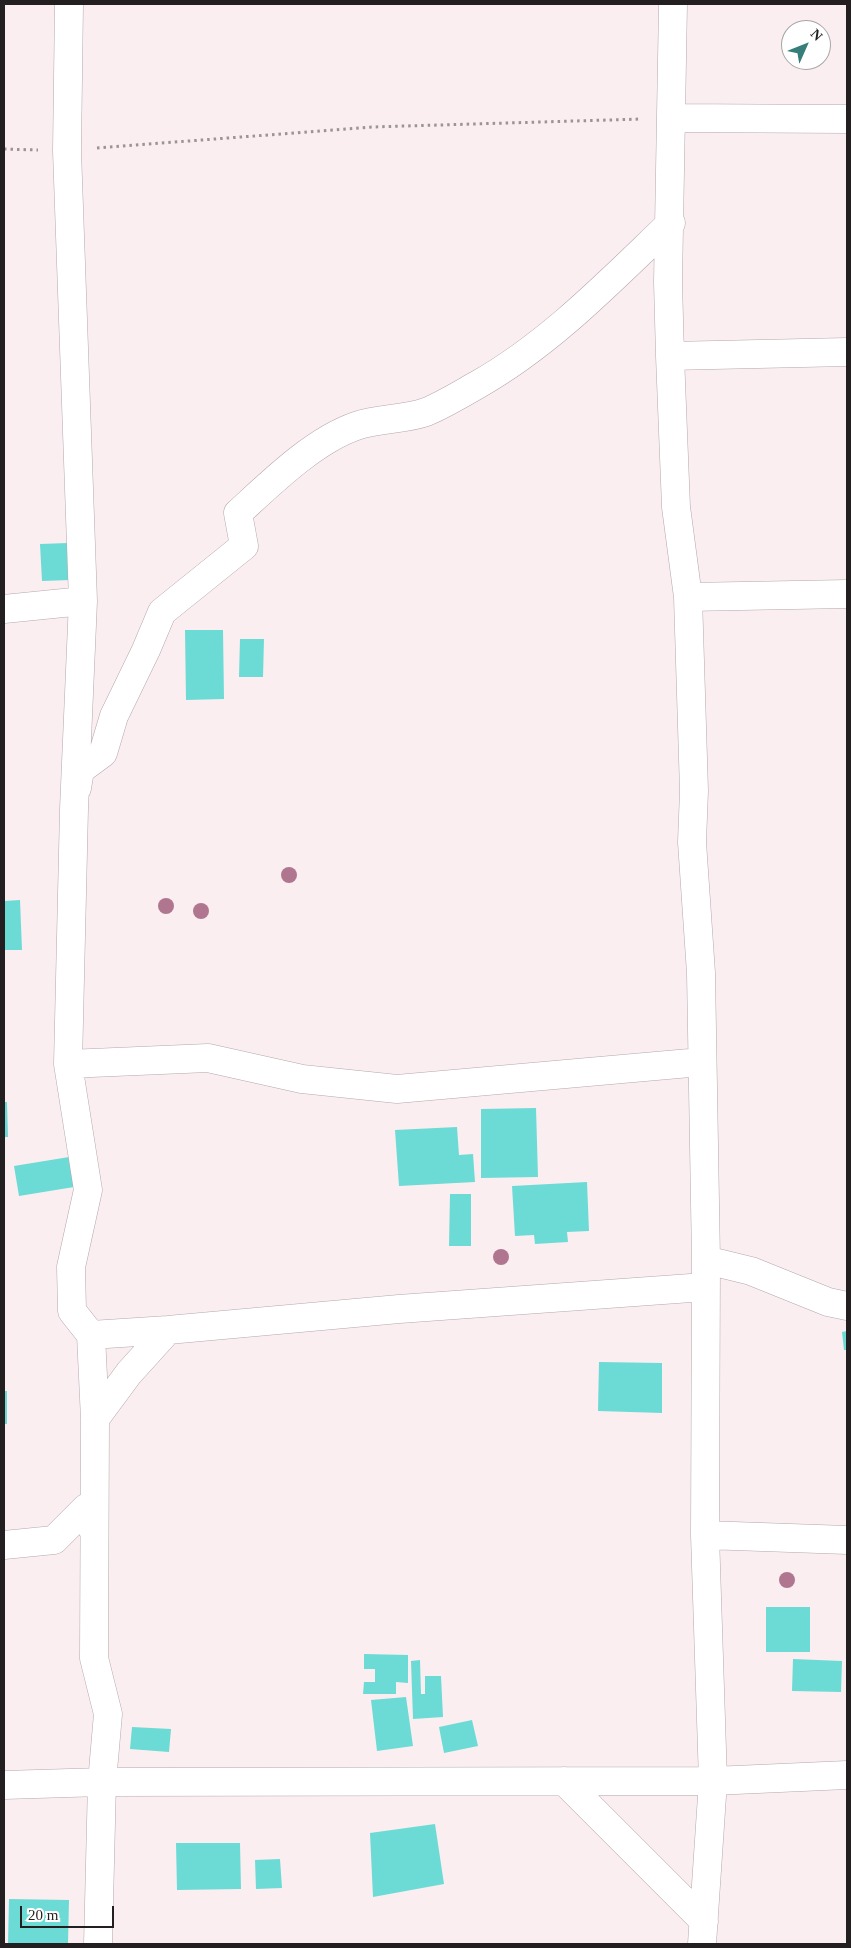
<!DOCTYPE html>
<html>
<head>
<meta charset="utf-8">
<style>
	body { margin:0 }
	#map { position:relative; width:851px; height:1948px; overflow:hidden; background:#faeef1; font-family:Georgia,serif }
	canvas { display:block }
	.frame { position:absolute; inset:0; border:5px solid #231f20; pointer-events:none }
	.north { position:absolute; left:781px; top:20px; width:50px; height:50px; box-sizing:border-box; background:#fff; border:1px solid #a7a5a6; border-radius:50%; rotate:46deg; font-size:14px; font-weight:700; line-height:20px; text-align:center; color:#231f20 }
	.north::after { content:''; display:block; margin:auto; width:18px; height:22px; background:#357e7a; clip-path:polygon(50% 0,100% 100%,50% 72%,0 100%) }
	.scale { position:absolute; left:20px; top:1906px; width:94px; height:22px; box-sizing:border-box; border:2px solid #231f20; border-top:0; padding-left:6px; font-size:15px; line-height:18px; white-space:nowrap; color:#231f20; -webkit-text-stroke:4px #fff; paint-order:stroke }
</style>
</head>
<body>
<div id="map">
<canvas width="851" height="1948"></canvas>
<div class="frame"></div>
<div class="north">N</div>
<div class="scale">20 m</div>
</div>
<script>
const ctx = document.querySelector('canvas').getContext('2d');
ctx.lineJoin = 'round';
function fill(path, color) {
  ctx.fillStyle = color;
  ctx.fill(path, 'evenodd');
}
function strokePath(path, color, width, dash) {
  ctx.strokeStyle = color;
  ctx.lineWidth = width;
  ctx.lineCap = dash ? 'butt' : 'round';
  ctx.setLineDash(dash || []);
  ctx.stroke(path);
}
fill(new Path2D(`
	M68,543L70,580L42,581L40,544Z
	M185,630H223L224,699L186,700Z
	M240,639H264L263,677H239Z
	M20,900L22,950H4V901Z
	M4,1102H7L8,1137H4Z
	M536,1108L538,1177L481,1178V1109Z
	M457,1127L459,1155L473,1154L475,1182L399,1186L395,1130Z
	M69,1157L74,1187L19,1196L14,1166Z
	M587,1182L589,1231L567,1232L568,1242L535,1244L534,1235L515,1236L512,1186Z
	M450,1194H471V1246H449Z
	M847,1331V1350H844L842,1332Z
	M599,1362L662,1363V1413L598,1411Z
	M4,1391H7V1424H4Z
	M766,1607H810V1652H766Z
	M364,1654L408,1655V1683L396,1682V1694H363L364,1682H375V1669H364Z
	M793,1659L842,1661L841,1692L792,1691Z
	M420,1660L421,1694H425V1676H441L443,1717L413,1719L411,1661Z
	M406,1697L413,1746L377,1751L371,1700Z
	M472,1720L478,1746L444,1753L439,1727Z
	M132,1727L171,1729L169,1752L130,1749Z
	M435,1824L444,1884L373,1897L370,1833Z
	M176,1843H240L241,1889L177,1890Z
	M280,1859L282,1888L256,1889L255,1860Z
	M9,1899L69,1900L68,1944H8Z`), '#6cdbd5');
const minor = new Path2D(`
	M69,4L67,151L83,601L74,809L68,1064L88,1190L71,1267L72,1311L91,1335L95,1419L94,1658L108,1714L102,1782L98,1944
	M673,4L668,282L670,356L676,507L688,597L694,791L692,842L701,973L706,1260L705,1535L713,1781L702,1944
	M672,118L847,119
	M670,356L847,352
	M688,597L847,594
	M4,609L83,601
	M77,788L80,770L103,753L114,716L146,650L162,612L244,546L238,513C271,483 313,441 356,426C378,418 404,420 426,412C443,405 461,394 477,385C551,343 610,281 671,223
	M68,1064L208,1058L302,1079L397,1089L701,1062
	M706,1260L751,1271L828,1302L847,1306
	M91,1335L168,1330L399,1309L705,1287
	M95,1419L129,1373L168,1330
	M705,1535L847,1540
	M4,1545L54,1540L86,1508L93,1530
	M564,1781L704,1921
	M4,1785L102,1782L713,1781L847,1775`);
strokePath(minor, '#b3a8ab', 29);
strokePath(new Path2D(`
	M97,148L372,127L642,119
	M4,149L38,150`), '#9c9396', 3, [2.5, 4]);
strokePath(minor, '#fff', 28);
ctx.fillStyle = '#b07690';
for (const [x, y] of [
	[289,875],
	[166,906],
	[201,911],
	[501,1257],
	[787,1580]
]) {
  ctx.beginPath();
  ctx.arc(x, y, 8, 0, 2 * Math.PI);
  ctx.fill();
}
</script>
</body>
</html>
